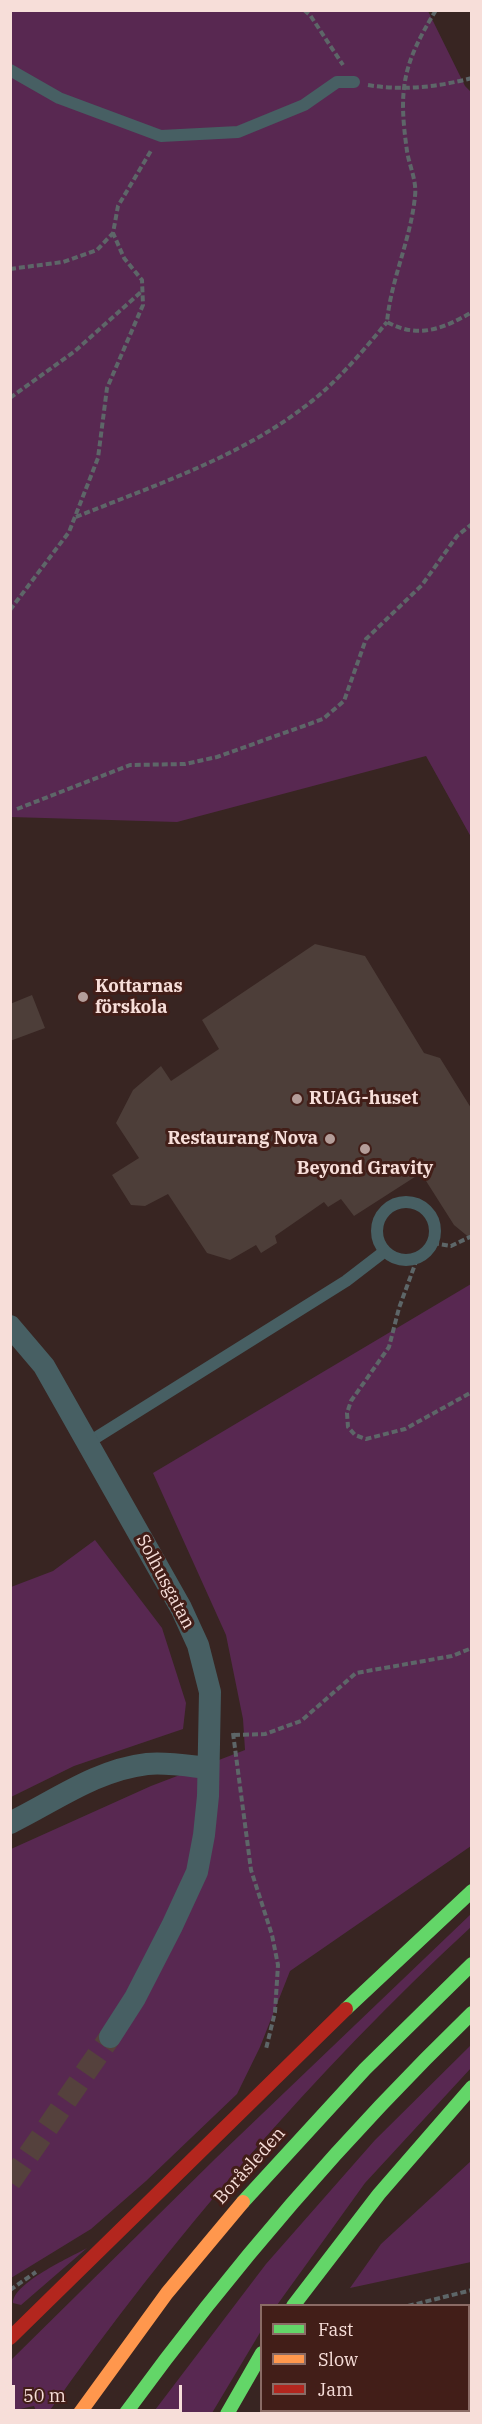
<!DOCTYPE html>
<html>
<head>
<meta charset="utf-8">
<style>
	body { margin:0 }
	#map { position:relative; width:482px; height:2424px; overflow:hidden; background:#382522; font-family:"IBM Plex Serif",serif }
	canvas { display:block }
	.frame { position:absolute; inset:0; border:12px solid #f7ded9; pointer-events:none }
	.legend { position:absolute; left:260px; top:2304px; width:210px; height:108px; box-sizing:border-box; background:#421e18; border:2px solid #8a6b65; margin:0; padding:8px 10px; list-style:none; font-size:18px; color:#f7ded9 }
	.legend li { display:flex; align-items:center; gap:12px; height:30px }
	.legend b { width:30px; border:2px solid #8a6b65 }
	.scale { position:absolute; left:12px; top:2385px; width:170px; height:27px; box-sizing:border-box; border:3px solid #f7ded9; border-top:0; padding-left:8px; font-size:18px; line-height:21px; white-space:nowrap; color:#f7ded9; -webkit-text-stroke:4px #421e18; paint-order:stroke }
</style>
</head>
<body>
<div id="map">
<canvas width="482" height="2424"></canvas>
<div class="frame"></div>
<ul class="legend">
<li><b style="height:8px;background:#63d668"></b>Fast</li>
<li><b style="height:8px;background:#ff974d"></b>Slow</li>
<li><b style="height:8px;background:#b3261e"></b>Jam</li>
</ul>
<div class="scale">50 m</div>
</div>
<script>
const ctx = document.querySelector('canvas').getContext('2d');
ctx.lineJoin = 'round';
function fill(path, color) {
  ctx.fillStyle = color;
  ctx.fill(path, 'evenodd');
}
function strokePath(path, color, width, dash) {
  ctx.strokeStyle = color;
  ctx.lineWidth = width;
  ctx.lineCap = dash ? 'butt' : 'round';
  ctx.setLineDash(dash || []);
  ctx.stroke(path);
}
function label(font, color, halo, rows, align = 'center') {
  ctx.font = font + ' "IBM Plex Serif",serif';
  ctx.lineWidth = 6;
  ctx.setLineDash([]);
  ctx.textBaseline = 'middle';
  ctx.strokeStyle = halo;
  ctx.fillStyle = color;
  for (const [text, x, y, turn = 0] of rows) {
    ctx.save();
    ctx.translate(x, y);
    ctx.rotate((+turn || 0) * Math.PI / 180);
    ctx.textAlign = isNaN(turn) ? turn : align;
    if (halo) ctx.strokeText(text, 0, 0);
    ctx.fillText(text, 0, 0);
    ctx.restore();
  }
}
fill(new Path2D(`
	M11,11H428L465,86L471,92V837L426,756L177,822L11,817Z
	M471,1284V1846L290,1971L260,2047L237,2094L146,2181L91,2229L11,2278V1849L151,1786L245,1750L243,1719L226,1635L153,1473Z
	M95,1540L162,1628L186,1703L183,1729L74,1766L11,1797V1587L53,1571Z
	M471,1914V1927C313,2073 172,2237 48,2413H37L34,2406L15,2410L17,2413L11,2414V2360L216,2158Z
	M471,2045V2068L365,2183L277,2305L262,2306L261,2331L212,2413L152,2414L266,2264L375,2140Z
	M471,2161V2262L350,2288L381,2244Z
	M87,2248L21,2305L13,2303C13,2283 69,2258 87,2248Z`), '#582851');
fill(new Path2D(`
	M315,944L365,956L424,1053L440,1058L471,1108V1239L454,1225L421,1173L354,1216L341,1199L328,1207L324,1202L275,1236L277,1243L261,1253L256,1245L230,1260L207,1253L168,1194L145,1206L131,1205L112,1175L139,1158L116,1123L133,1090L161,1066L171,1081L219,1049L202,1020Z
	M32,995L45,1028L10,1041V1004Z`), '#4d3e39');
strokePath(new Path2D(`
	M10,2182L110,2037`), '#55413d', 22, [22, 11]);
strokePath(new Path2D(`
	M304,10L310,15L343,65
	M436,10C403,64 398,88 407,151C409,165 417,181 415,196C411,239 391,279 387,322C418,339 443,329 472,312
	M368,85C403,91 438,87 472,78
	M10,269L63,262L97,250L113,233L118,206L152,149
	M10,398L75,351L142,291
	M76,517C162,482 254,453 325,390C347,370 368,345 387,322
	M10,610L69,532L98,458L107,388L143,305L142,280L124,258L113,233
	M17,809L130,765L185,764L217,757L323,719L344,701L366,639L422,585L457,536L472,524
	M433,1243L451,1246L472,1236
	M417,1259L399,1308L389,1347L351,1401L347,1413L348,1427L355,1435L366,1439L405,1429L472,1392
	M233,1733L251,1870L272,1935L278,1965L275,2012L266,2049
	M234,1735L265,1734L301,1721L356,1673L452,1656L472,1648
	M10,2290L36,2272
	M408,2306L472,2290
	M468,2405L472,2407
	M263,2410L292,2414`), '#5d6668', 4, [6, 3]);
strokePath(new Path2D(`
	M10,70L59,98L161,136L238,132L304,105L337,82H354
	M377 1231a29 29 0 1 1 58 0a29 29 0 1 1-58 0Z
	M89,1442L346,1281L385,1251`), '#475f63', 12);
strokePath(new Path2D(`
	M10,1326L44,1366L181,1608L198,1645L210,1692L208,1796L204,1835L197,1872L172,1926L135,1998L110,2037
	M10,1823C55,1801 96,1770 147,1764C167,1762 189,1766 208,1768`), '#475f63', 22);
strokePath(new Path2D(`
	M346,2009L472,1891
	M243,2202L365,2069L472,1964
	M293,2306L379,2194L472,2087
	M125,2414C230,2270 344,2137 472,2013
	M227,2414L262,2353`), '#63d668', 14);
strokePath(new Path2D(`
	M79,2414L167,2293L243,2202`), '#ff974d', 14);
strokePath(new Path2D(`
	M10,2338L346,2009`), '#b3261e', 14);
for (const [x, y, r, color] of [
	[83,997,6,"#b49d99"],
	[297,1099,6,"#b49d99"],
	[330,1139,6,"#b49d99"],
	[365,1149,6,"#b49d99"]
]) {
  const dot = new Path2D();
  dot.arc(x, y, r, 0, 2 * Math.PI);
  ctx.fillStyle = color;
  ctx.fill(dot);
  strokePath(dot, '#421e18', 2);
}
label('bold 18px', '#f7ded9', '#421e18', [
	["Kottarnas",95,987],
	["förskola",95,1008],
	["RUAG-huset",309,1099],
	["Restaurang Nova",318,1139,"right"],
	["Beyond Gravity",365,1169,"center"]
], 'left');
label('18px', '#f7ded9', '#421e18', [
	["Solhusgatan",165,1582,62],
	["Boråsleden",250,2166,-48]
]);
</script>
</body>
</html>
